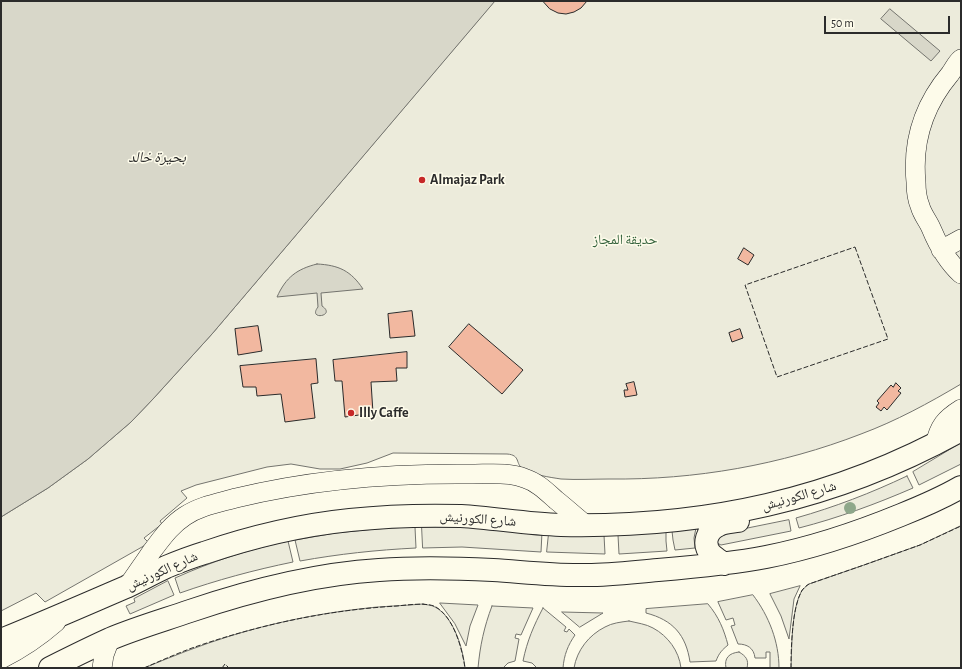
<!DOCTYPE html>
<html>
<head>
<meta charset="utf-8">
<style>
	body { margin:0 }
	#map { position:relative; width:962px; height:669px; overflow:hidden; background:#fdfbea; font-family:"Alegreya Sans",sans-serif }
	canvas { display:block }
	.frame { position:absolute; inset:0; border:2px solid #2b2b2b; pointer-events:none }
	.scale { position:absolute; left:824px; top:16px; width:126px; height:18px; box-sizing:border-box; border:2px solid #2b2b2b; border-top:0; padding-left:5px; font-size:12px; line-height:14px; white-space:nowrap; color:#2b2b2b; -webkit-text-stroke:3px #fdfbea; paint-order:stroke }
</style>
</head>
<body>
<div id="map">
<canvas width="962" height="669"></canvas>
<div class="frame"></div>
<div class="scale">50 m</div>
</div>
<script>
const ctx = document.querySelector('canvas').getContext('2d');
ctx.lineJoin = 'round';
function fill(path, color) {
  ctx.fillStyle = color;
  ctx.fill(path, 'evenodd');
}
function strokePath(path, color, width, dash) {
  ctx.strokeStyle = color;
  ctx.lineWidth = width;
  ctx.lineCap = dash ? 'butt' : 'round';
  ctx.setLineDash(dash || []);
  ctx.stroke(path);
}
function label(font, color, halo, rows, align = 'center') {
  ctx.font = font + ' "Alegreya Sans","Noto Naskh Arabic",sans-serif';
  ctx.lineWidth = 3;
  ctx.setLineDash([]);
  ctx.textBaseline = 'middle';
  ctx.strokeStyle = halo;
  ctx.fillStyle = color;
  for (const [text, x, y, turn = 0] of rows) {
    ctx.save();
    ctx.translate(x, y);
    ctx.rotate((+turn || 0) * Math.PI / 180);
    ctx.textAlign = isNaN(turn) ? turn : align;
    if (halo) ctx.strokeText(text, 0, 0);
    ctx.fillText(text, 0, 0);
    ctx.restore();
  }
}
const green = new Path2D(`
	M495,1H961V384C929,403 896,421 861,434C781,465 695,480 609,479C593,479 577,480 561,479C548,477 534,475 523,469C515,464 521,455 507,454L393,453L367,463L340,469H320L291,464L267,467L196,485L181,491L187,498L160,521L162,524L144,538L149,543L45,602L36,593L1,611V517L48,488L88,459L131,422L153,399L212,334Z
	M961,443V464L919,485L913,472Z
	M907,476L913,488C876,504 838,518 799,528L796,518C835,507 871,493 907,476Z
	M789,520L791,531L721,545L717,543L716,537L719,534Z
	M961,526V668H791C792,645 791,610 802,590C804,588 807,586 809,584L864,565L920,545Z
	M415,527L416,548C376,550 339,554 300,561L295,540L335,533L375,529Z
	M422,527H462L542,532L541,552L462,547L423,548Z
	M696,528L694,538L695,548L675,550L673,540L672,531Z
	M666,532V541L667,551L619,554L618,535Z
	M549,533L604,535L605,554L547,552Z
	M288,541L293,562C254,570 217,580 180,593L175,578C213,561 247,550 288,541Z
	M168,581L174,595L130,614L126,606L135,602L134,599Z
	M800,586L794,599L789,639L781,616L770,594Z
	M753,595C769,616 779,642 779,668H770V652H766V658H755C754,648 747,644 738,644L731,626L735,625L733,618L726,620L718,602Z
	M440,603L478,605L470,626L466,646L455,624Z
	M423,604C427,605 432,605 435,607C454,617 463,649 465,668H144C173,656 201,645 230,636C272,623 316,614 359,609C380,606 402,606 423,604Z
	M708,604C719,617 724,630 728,645C722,650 719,653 716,661L690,662C686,635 673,620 646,613V609Z
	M492,606L533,608L521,635L516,634L515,638L519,639L515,661L508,663L503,668H478C480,646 484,627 492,606Z
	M543,608L566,627L564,631L567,632L569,629L575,635C568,645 564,655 563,668H537L532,663L523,661C527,641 534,625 543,608Z
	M562,612L603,613L580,627Z
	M629,621C637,623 646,624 653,628C668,636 679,651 681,668H574C577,650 589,635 605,627C612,623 621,622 629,621Z
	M739,652C746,656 749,660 747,668H726C724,658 729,653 739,652Z`);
fill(green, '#ecebdb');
strokePath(green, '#74746e', 1);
const water = new Path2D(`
	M1,1H495L212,334L153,399L131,422L88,459L48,488L1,517Z
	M890,9L940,51L931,61L881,19Z
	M317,264C339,265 351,271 363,289L321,293L322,306C337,316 307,321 318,307L317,293L277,297C286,277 297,269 317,264Z`);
fill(water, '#d8d7c9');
strokePath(water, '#74746e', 1);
const building = new Path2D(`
	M543,1H587L581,8L574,12L566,14L558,13L550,9Z
	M744,248L754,255L748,265L738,259Z
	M412,311L415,336L390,338L388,314Z
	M469,324L523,370L502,394L449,347Z
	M258,326L262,351L238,355L235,329Z
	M740,329L743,338L732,342L729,333Z
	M407,352V368H396L397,381L371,382L373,413L345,417L342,381H335L333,360Z
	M316,359L318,383L311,384L315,418L285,422L281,394L257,396L256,387H243L240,366Z
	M634,382L637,395L625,397L624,390H628L626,384Z
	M896,383L901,388L898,391L901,393L887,410L884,407L881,411L876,407L879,403L877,401L891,385L893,387Z`);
fill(building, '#f2b8a0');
strokePath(building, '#2b2b2b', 1);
const minor = new Path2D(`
	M961,59C956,63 954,69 950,74C924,105 912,141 916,182C916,190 917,199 920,206C922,214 928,221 931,228C938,245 947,261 961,274
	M941,250L961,239
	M935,445C939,426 945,419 961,409
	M128,586C136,574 144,563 152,551C162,538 171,525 185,516C200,506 218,503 236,498C313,479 394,473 473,474C489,474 510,472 524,478C537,482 546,491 556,500C566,508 576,517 586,525
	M1,659C21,649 40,636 56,622
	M102,668L104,655L110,639`);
const major = new Path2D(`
	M724,564C720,561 715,558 711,554C702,544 707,530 719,525C725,522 732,522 738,521
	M1,640C43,623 84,605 126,587C139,581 153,573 166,567C178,562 191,557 204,553C251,537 301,525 350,520C387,516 424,515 461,516C494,518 527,524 561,525C704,528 835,500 961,430
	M50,668C70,658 90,648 110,639C136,628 164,620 190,611C252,590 314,574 379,570C417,567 455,568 493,570C524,572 555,576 587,575C611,575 634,572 658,570C694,567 730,564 766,557C812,548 857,533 901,515C921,507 942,498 961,487`);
strokePath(minor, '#2b2b2b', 20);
strokePath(major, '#2b2b2b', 24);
strokePath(minor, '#fdfbea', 19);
strokePath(major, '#fdfbea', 22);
strokePath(new Path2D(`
	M855,247L888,339L777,377L745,285Z
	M144,668C160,661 176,654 192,648C258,625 327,610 397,606C407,605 427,602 436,607C454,618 462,648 465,668
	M222,668L225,664L229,668
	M791,668C791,649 792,601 804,588C806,586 807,585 809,584L864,565L920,545L961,526`), '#2b2b2b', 1, [5, 2]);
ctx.fillStyle = '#8ea78a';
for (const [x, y] of [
	[850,508]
]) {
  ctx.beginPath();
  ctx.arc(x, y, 6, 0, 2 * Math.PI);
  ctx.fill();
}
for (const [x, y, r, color] of [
	[422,180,4,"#c62828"],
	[351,413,4,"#c62828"]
]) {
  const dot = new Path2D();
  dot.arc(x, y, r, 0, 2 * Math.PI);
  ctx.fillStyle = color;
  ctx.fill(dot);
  strokePath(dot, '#fdfbea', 1.5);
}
label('bold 14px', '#2b2b2b', '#fdfbea', [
	["Almajaz Park",430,180],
	["Illy Caffe",359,413]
], 'left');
label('14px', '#34623c', '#fdfbea', [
	["حديقة المجاز",625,240]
]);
label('14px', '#2b2b2b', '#fdfbea', [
	["شارع الكورنيش",799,496,-16],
	["شارع الكورنيش",478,519,4],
	["شارع الكورنيش",162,571,-24]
]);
label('italic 15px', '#2b2b2b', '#fdfbea', [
	["بحيرة خالد",157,157]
]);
</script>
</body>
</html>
